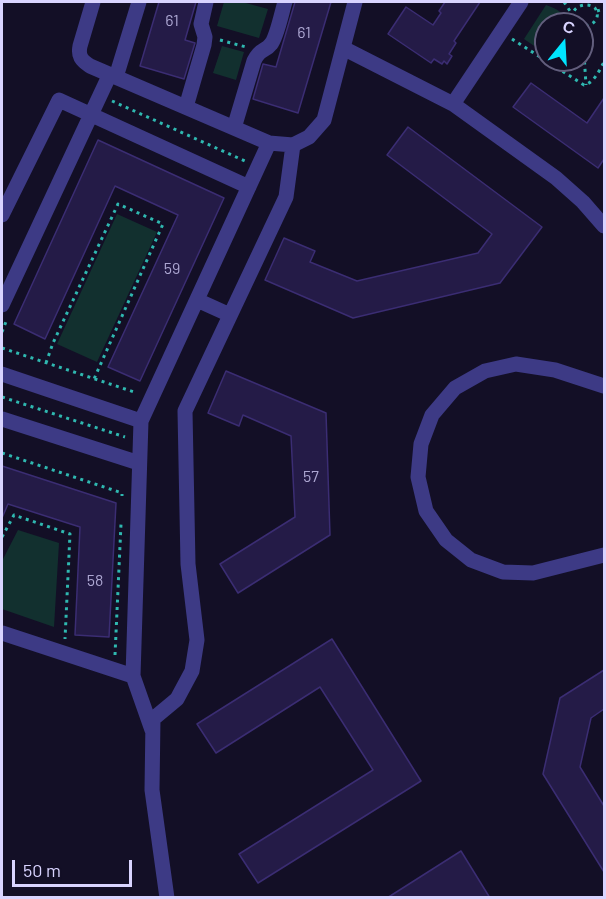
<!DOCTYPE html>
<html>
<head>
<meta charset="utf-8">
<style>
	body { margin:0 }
	#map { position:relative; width:606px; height:899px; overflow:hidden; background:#130f26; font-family:Barlow,sans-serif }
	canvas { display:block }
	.frame { position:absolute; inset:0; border:3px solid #d9d4ff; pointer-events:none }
	.north { position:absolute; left:534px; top:12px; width:60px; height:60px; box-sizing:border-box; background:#130f26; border:2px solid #625e7d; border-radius:50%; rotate:18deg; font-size:16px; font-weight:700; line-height:24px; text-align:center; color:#d9d4ff }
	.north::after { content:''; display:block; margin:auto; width:21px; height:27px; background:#00e5ff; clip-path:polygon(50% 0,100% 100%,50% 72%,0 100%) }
	.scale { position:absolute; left:12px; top:860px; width:120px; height:27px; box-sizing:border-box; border:3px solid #d9d4ff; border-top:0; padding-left:8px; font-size:18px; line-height:21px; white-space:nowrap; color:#d9d4ff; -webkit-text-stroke:4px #130f26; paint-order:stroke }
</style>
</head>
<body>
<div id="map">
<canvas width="606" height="899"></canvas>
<div class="frame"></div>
<div class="north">С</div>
<div class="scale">50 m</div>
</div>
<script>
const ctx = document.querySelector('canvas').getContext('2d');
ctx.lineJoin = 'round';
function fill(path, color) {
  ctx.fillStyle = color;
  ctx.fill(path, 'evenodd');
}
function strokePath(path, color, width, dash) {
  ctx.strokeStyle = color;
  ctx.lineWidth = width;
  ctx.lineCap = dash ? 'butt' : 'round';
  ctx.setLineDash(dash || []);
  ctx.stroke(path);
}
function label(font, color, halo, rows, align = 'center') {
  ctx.font = font + ' Barlow,sans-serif';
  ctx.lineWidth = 4.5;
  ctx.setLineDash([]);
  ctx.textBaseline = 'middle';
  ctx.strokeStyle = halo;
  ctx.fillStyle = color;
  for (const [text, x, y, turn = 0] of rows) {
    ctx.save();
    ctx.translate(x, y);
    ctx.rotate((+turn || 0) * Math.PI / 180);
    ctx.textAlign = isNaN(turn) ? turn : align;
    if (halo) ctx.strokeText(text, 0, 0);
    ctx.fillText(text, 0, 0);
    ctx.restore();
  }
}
fill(new Path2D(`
	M224,2H242L268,9L259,38L217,26Z
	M546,5C557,9 565,13 569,24H546V54L524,39Z
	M222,46L244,52L236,80L213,73Z
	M117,214L157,232L97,362L57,344Z
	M18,530L59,543L54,627L2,609V561Z`), '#12302f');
const building = new Path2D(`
	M159,2H196L185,40L195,43L184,79L140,66Z
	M295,2H331L298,113L253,99L263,64L276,67Z
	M445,2H480L454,41L456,43L449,54L452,56L447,64L444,61L442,64L434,59L431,63L388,34L406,7L433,25L441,13L439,11Z
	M531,83L587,123L604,98V159L598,168L513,107Z
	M408,127L542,227L500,283L353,318L265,280L284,238L315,251L310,262L357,281L478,253L492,234L387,155Z
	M98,140L224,198L140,381L108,367L178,215L115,186L45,339L14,324Z
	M226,371L326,413L330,535L238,593L220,564L295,517L291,436L243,415L239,426L208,413Z
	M2,466L116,503L109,637L75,635L80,527L8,504L2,518Z
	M332,639L421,781L258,883L239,854L373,770L320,687L216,753L197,724Z
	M604,670V709L591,718L580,767L604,806V872L543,774L560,698Z
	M461,851L490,898H387Z`);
fill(building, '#241b47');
strokePath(building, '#3b2d73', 1.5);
strokePath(new Path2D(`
	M564,2L572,14
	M597,11L604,9
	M578,24C563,9 586,0 595,8C602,18 592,27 582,26
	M512,39L584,85C594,83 599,71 604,62
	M583,39L585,26
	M220,40L246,47
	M582,40C592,40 594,52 584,54
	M584,54L586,85
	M112,101L245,161
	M2,332L7,319
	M2,348L137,393
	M46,363L53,343L118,204L163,224L94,379
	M2,397L125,437
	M2,453L122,493V496
	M2,537L14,515L70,534L65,639
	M115,655L121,524`), '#2fb8b0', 3, [3, 4.5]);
strokePath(new Path2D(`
	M93,2L80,46C78,56 81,60 90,66L269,143L293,145L309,137L324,120L355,2
	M343,48L453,104L556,178L583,202L604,226
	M116,77L139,2
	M453,104L521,2
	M186,107L204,45L205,37L201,24L206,2
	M234,128L254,61C260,48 265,52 271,44C277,37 282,11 285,2
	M2,215L59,100L249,187
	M197,300L230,315
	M2,305L110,74
	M2,374L141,421
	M604,386L555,370L516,364L485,371L455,388L432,415L421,444L418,477L426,511L446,540L471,560L503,572L533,573L604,555
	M2,419L139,463
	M2,633L133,676L141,421L269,143
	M133,676L152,730
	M167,898L152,790L153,719L177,699L192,671L197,640L188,564L185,411L286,197L293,145`), '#3d3a85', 15);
label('16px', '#aca6d1', null, [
	["61",172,21],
	["61",304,33],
	["59",172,269],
	["57",311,477],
	["58",95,581]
]);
</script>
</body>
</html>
